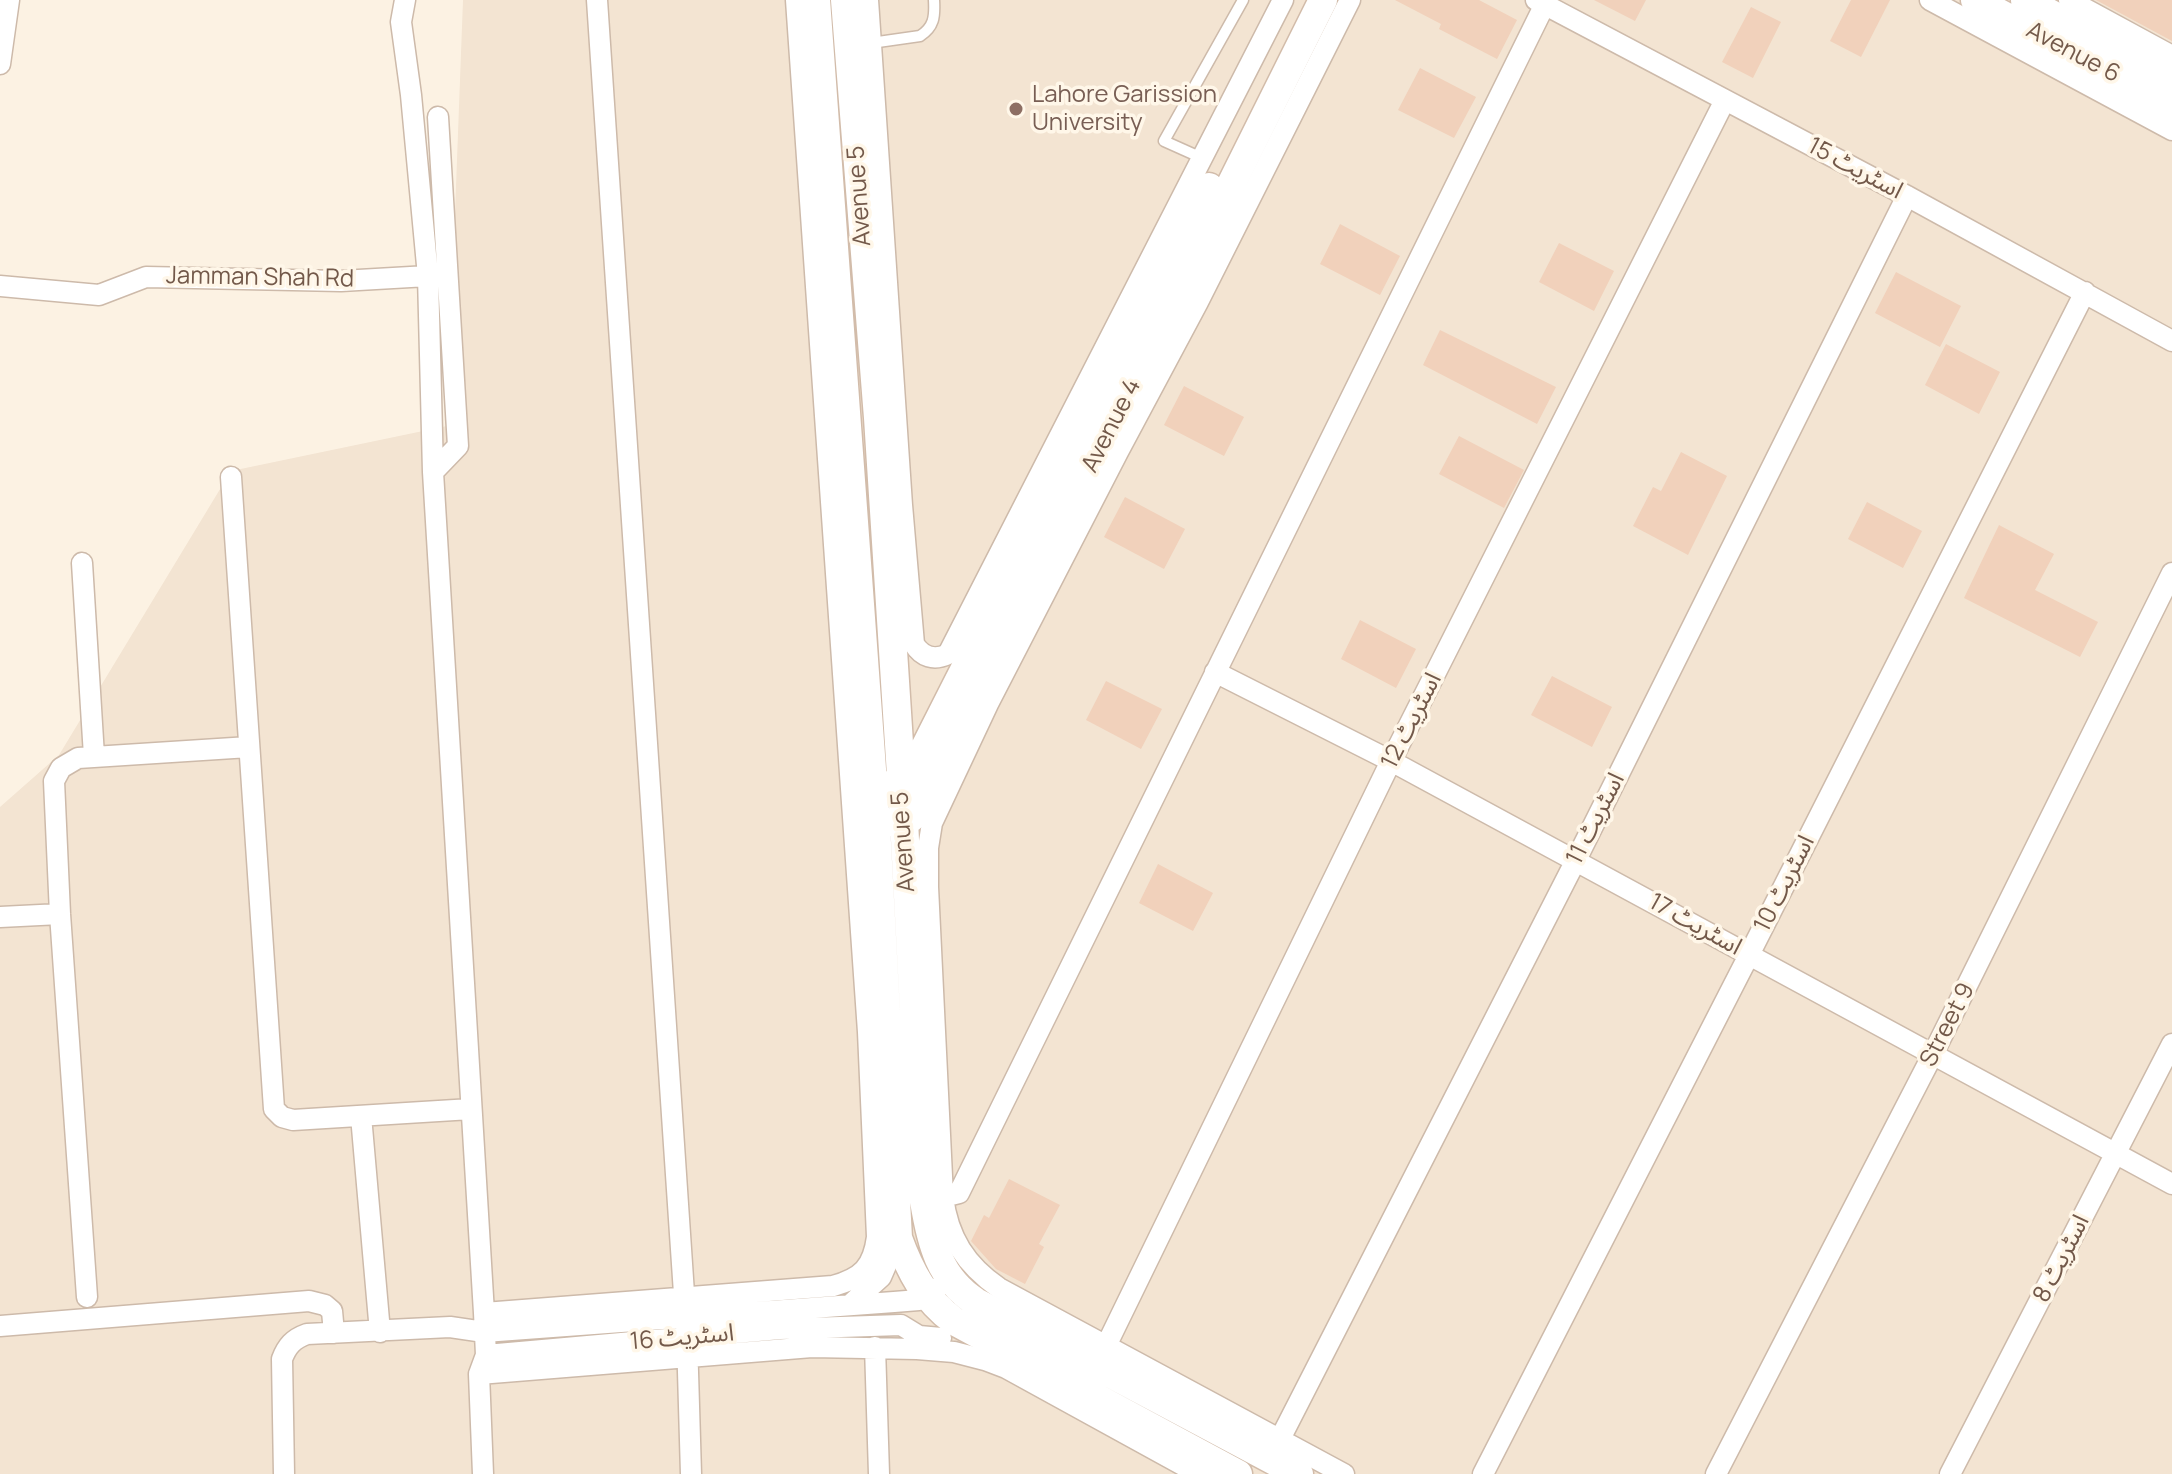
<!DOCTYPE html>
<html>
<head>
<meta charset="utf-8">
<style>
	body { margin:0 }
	canvas { display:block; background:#fcf2e3 }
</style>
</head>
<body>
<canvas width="2172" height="1474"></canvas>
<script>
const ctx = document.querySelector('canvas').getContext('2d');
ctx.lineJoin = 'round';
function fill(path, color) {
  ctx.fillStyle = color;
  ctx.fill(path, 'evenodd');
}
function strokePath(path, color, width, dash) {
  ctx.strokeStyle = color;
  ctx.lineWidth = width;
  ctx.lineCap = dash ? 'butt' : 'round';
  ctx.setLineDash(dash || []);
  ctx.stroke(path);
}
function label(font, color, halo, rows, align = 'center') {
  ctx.font = font + ' Manrope,"Noto Sans Arabic",sans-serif';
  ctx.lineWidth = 7;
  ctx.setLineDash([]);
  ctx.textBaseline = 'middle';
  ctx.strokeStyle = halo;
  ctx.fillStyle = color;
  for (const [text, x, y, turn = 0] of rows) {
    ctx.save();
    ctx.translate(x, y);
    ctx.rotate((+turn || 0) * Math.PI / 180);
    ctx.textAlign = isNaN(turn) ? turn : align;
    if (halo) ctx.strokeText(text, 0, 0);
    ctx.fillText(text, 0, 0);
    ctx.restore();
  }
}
fill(new Path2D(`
	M463,0H2172V1474H0V807L59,755L231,471L447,426Z`), '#f3e4d2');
fill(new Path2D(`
	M1395,0H1479L1517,20L1497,59L1439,29L1441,24Z
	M1594,0H1646L1635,21Z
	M1851,0H1890L1861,57L1830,41Z
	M2096,0H2172V41Z
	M1751,7L1781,22L1753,78L1722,62Z
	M1420,68L1476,97L1454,138L1398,110Z
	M1340,224L1400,256L1380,295L1320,264Z
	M1559,243L1614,271L1594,311L1539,282Z
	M1896,272L1961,306L1940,347L1875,313Z
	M1440,330L1556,387L1537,424L1423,365Z
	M1946,344L2000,372L1979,414L1925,385Z
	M1184,386L1244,417L1224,456L1164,425Z
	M1459,436L1524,470L1504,508L1439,474Z
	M1681,452L1727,476L1688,555L1633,526L1653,487L1661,491Z
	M1125,497L1185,529L1164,569L1104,537Z
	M1867,502L1922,531L1903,568L1848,539Z
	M1999,525L2054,554L2035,590L2098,622L2080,657L1964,598Z
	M1360,620L1416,649L1396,688L1341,659Z
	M1552,676L1612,707L1592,747L1531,715Z
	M1106,681L1162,709L1141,749L1086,720Z
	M1158,864L1213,893L1193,931L1139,903Z
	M1009,1179L1060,1205L1039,1244L1044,1247L1025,1284L996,1269L971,1241L984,1215L989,1218Z`), '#f1d1bb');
const service = new Path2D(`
	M871,43L920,36C934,27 935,17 934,0
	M1202,158L1164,141L1243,0`);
const minor = new Path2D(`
	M405,0L401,22L411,95L428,276L433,472L484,1313L486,1355L479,1374L483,1474
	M597,0L687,1338L691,1474
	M868,0L902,505L914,644C922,657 934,661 948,654L1283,0
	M1536,0L1907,196L2172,341
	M1930,0L2172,130
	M2069,0L2172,56
	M0,64L9,0
	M0,286L99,295L146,277L341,281L428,276
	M433,472L458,446L438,117
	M231,477L274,1109L282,1117L293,1120L471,1109
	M82,563L94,756
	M1215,672L1391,761L2172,1184
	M0,917L60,914
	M361,1116L380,1332
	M943,1197L928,887V848L932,823L988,704L1118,452L1198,302L1350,0
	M87,1297L60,914L54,781L61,768L78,758L249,747
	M851,1304L881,1277L898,1238
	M484,1313L833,1286C862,1278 873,1267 877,1237L868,1032L796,0
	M0,1326L309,1301L325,1305L332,1311L334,1333
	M1106,1346L1391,761L1725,100
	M875,1347L879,1474
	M486,1355L780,1329L901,1325L919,1336L941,1338
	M479,1374L812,1347L917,1349L954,1352L985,1360L1006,1368L1199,1474
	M1280,1439L1576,860L1907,196
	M284,1474L282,1359C287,1346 293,1339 307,1334L450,1327L484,1332L894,1302L919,1300L937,1288
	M1344,1474L999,1288C966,1265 948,1238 943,1197L959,1193L1545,4
	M1483,1474L1749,955L2085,292
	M1716,1474L1933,1054L2172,573
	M1950,1474L2172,1044`);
const secondary = new Path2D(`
	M816,0L876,824L898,1238C910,1271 925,1300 954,1321L1238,1474
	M845,0L878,418L904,821L924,1201C931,1243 939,1278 976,1302L1299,1474
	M1975,0L2172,106
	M2025,0L2172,79
	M894,783L906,780L914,769L1209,187
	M893,822L911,818L921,806L1323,0`);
strokePath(service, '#cdbaaa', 13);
strokePath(minor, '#cdbaaa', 23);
strokePath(secondary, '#d2bcaa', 31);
strokePath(service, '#fff', 10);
strokePath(minor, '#fff', 20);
strokePath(secondary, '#fff', 28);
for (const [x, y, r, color] of [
	[1016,109,8,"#8d6e63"]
]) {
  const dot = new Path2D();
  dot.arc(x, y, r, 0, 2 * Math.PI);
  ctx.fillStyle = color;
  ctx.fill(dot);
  strokePath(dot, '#fff7e9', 3);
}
label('24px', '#73594a', '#fff7e9', [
	["Avenue 6",2073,53,28],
	["اسٹریٹ 15",1855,169,28],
	["Avenue 5",860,196,-94],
	["Jamman Shah Rd",260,278,1],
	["Avenue 4",1112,426,-63],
	["اسٹریٹ 12",1412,721,-63],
	["اسٹریٹ 11",1596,819,-63],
	["Avenue 5",904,842,-94],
	["اسٹریٹ 10",1785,884,-63],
	["اسٹریٹ 17",1695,925,29],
	["Street 9",1948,1025,-63],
	["اسٹریٹ 8",2062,1259,-63],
	["اسٹریٹ 16",682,1338,-5]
]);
label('24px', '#785e54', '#fff7e9', [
	["Lahore Garission",1032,95],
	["University",1032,123]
], 'left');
</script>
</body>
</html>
